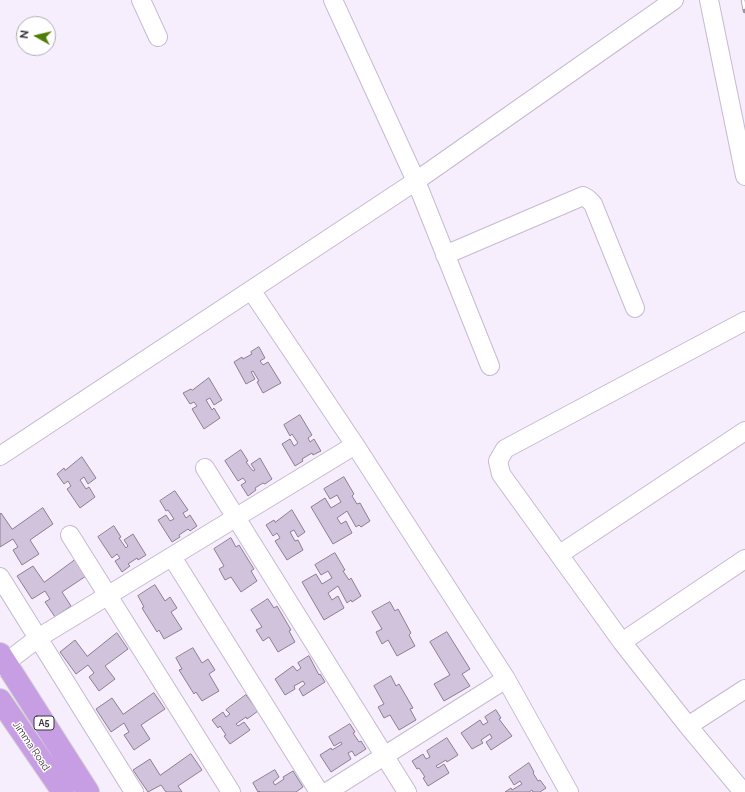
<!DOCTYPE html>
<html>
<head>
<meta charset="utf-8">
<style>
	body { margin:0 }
	#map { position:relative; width:745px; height:792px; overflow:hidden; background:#f7eefd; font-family:Raleway,sans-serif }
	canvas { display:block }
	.north { position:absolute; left:16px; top:16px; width:40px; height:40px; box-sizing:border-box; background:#fff; border:1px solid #b0adb1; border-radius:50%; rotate:278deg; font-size:11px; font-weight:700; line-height:16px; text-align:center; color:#39333d }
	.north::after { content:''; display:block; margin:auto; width:14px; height:18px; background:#4d7c06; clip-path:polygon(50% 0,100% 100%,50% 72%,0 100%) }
</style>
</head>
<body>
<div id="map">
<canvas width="745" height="792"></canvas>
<div class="north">N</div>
</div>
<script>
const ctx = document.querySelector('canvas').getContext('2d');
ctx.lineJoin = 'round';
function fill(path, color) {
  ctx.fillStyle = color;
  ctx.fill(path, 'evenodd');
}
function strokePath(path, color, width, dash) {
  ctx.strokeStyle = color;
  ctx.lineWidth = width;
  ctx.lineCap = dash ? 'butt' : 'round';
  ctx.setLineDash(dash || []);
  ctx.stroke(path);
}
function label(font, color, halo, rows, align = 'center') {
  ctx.font = font + ' Raleway,sans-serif';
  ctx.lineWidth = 3;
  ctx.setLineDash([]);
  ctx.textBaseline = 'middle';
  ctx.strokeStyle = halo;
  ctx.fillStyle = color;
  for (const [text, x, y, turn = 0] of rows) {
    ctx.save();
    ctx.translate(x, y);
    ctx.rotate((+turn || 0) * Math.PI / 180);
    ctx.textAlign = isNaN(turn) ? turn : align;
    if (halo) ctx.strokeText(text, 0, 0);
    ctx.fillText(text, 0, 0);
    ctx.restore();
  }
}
const building = new Path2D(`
	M259,347L265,358L260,361L263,365L268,362L281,383L263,393L257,382L259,381L253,371L251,372L255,379L246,384L234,362L242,357L243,359L252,354L251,352Z
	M209,378L222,400L214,405L210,398L206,400L212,410L214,408L220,418L204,429L192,409L197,406L194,402L190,404L183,393L191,389L192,390Z
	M300,415L312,435L308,438L310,442L314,439L321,451L313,455L312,453L302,459L303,461L295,466L282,444L290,439L294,446L298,443L292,434L290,436L284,425Z
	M241,450L248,461L246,462L253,471L255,470L251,464L260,458L272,479L265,484L263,483L255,488L256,490L248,496L241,485L246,482L243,478L238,481L225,461Z
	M82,457L96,478L88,484L84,477L80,480L86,489L89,487L95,497L80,508L67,489L71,486L68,481L64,484L57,474L64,468L65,470Z
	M344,477L354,494L352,496L357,504L360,503L370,521L361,527L359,525L356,527L347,511L337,518L341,524L346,521L352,533L333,544L311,507L325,498L331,508L341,502L337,495L330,499L324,489Z
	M175,491L188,510L183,513L186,518L190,515L197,526L190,531L188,529L179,535L180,537L172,542L158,520L166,515L170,521L174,519L168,510L166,511L160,501Z
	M43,508L53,524L30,540L39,554L22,565L13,550L18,547L13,539L0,547V514L1,513L12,529Z
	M292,510L305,532L298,537L294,530L290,532L295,541L298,540L303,550L287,560L275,541L280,538L277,533L273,536L266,525L274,520L275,522Z
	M114,526L121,537L119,538L126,548L128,546L124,540L133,534L146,555L138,560L137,558L128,564L130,566L122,572L115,561L120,558L117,554L112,558L98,537Z
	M231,538L236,547L239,545L254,569L251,571L257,581L241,592L231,577L225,580L219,569L224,566L214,549Z
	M335,553L345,570L343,571L349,580L351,578L361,596L352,602L351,600L347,603L338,586L328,593L332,600L338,596L344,608L324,620L302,582L316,574L322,584L332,578L328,571L321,575L315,565Z
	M75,560L86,576L62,592L71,606L55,617L45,602L50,599L45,591L32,599L17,576L33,566L44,582Z
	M155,585L165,601L170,597L177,608L171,612L182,629L164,639L159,630L157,632L142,608L144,607L138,596Z
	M268,599L274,608L277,606L291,630L289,631L295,642L278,652L269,637L263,641L256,630L262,627L251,610Z
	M390,602L395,611L398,609L411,633L409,635L415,646L397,656L388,640L382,644L376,632L382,629L372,612Z
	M447,632L470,669L462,674L470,686L444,701L434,684L450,675L430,642Z
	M117,633L128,649L105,666L115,679L99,691L89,677L94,673L88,665L76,674L60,652L75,640L87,656Z
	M193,648L202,663L208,659L215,670L209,674L219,691L202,701L196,692L194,694L179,670L182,669L176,658Z
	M309,656L319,675L320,674L325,682L303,696L299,689L305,684L303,681L294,686L295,689L285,695L275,679L293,666L297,671L301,668L298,663Z
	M391,676L396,686L399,684L413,708L410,709L416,720L399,730L390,715L384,718L378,707L384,704L374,686Z
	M154,693L165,709L141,725L150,739L134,750L124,735L129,732L124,723L111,732L96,709L112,698L123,714Z
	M246,695L258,711L247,719L246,717L236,724L238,726L244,722L250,730L230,744L224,736L226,735L220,726L218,728L212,720L223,712L226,717L230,714L226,710Z
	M496,710L501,718L499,719L512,736L491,750L486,742L492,738L490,734L481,740L483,743L472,749L461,733L480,720L483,725L488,722L485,717Z
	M350,724L355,732L353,733L359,742L361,741L366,749L355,756L352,751L348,753L351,759L331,772L320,755L331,748L332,750L342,744L341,742L334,746L329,737Z
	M447,738L458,755L447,762L446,760L436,766L438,768L444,764L449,773L428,786L423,778L425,777L419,768L417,769L412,761L423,754L426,759L430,757L427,751Z
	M191,754L202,770L178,786L182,792H166L161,785L148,792L133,770L150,759L160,775Z
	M529,763L534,772L533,773L538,781L540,780L546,788L540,792H533L532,790L529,792H505L511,788L512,790L522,784L520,781L514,785L509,777Z
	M275,770L279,777L273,782L275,785L284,779L283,777L293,771L303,787L296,792H260L259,791L258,792L253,783Z`);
fill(building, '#d1c3db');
strokePath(building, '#8b7e94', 1);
const minor = new Path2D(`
	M141,0L158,37
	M333,0L416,181L490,366
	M709,0L745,176
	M445,255L583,196L588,199L593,204L635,308
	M251,290L355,445L506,679L569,792
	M0,456L416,181L674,0
	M205,468L407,792
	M70,535L231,792
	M560,554L745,431
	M172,557L319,792
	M0,577L134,792
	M622,642L745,559
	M0,667L38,638L355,445
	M688,726L745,689
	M327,792L506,679
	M743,792L688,726L622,642L501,474L498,461L505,449L745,321`);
const highway = new Path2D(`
	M0,654L88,792
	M0,700L63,792`);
strokePath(minor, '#c7b9d1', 20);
strokePath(highway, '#d3d2d4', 24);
strokePath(minor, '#fff', 18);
strokePath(highway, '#c79de3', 22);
const rail = new Path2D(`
	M743,0L745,11`);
strokePath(rail, '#9d95a2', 4.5);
strokePath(rail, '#fff', 3, [9]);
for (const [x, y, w] of [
	[44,723,20]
]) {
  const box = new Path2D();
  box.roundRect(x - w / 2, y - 7, w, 14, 3);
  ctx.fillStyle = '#fff';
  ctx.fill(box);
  strokePath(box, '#39333d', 1);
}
label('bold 9px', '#39333d', null, [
	["A5",44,723]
]);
label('10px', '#39333d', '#fff', [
	["Jimma Road",31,746,56]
]);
</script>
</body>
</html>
